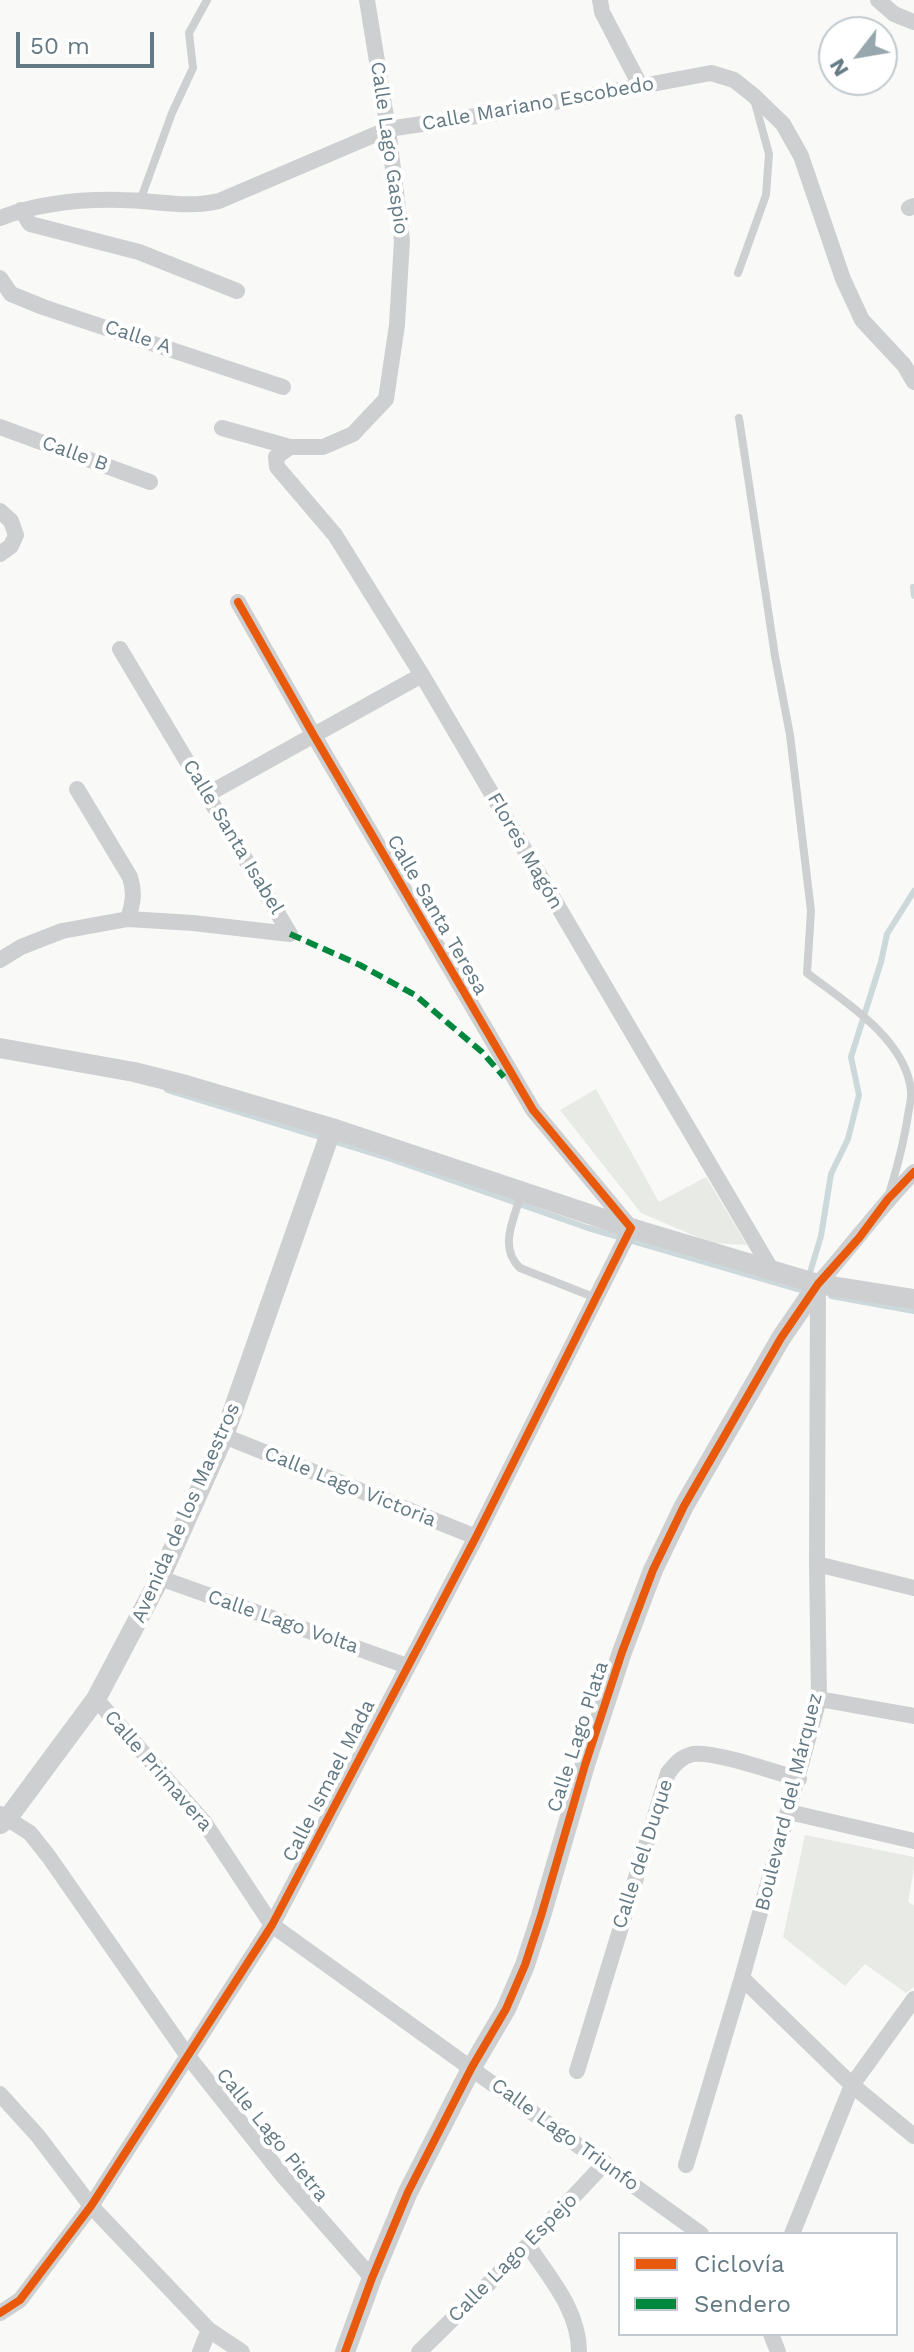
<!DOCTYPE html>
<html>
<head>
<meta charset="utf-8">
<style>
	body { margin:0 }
	#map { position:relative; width:914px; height:2352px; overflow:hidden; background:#f9f9f8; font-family:"Work Sans",sans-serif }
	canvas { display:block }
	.legend { position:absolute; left:618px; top:2232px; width:280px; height:104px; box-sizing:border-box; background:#fff; border:2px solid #c1cace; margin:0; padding:10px 14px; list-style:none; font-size:24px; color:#637a84 }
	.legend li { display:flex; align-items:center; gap:16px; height:40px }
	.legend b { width:40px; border:2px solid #c1cace }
	.north { position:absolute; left:818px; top:16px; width:80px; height:80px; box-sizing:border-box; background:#fff; border:2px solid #c1cace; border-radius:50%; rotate:239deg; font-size:22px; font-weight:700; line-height:32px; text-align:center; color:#637a84 }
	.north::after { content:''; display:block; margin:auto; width:28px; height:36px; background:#98a6ad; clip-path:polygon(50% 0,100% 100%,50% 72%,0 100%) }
	.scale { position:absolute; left:16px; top:32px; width:138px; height:36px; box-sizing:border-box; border:4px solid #637a84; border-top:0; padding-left:10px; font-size:24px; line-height:28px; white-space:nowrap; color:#637a84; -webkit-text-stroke:6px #fff; paint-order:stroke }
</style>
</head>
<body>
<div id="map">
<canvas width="914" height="2352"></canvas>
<ul class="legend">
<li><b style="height:10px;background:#e8590c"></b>Ciclovía</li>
<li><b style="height:10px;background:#00873e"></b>Sendero</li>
</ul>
<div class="north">N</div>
<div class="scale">50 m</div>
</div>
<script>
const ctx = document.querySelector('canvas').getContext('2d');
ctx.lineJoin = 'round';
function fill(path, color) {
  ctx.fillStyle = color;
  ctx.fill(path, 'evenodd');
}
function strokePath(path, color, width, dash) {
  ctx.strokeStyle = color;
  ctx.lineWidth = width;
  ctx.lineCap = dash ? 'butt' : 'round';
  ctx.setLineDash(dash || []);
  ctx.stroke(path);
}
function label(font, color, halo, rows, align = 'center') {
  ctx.font = font + ' "Work Sans",sans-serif';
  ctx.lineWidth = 8;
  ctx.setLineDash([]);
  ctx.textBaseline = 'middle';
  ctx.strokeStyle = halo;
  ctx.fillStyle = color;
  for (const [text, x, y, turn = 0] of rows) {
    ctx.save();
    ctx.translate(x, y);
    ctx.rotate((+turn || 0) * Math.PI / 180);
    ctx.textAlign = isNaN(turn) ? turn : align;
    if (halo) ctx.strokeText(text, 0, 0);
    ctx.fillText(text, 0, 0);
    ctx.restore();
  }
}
fill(new Path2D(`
	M596,1089L659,1202L706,1177L747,1245L711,1243L641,1213L560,1110Z
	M805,1835L914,1857V1869L908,1902L914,1905V1987L906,1993L865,1964L845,1986L783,1937Z`), '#e8ebe5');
strokePath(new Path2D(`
	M913,587L914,596
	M167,1090L391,1159L588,1228L808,1292
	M809,1276L821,1236L831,1174L848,1139L859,1095L851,1057L881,962L887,934L914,891
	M831,1296L914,1311`), '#ccd8d9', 6);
strokePath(new Path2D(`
	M140,201L172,113L193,68L189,33L207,0
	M738,273L766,195L769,154L755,103
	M739,418L775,656L790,735L811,911L807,973C845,1002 906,1039 911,1091C912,1098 909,1108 908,1115C904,1142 897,1168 889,1194
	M522,1192C514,1219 498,1247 520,1268L596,1298`), '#cecfd0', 8);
strokePath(new Path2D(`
	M600,0L602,12L641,87
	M878,0L894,14L914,22
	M909,208L914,206
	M21,210L30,224L139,252L237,291
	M0,218C39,203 80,199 121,200C155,200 186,209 219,201L388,129L497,113L711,73L734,80L753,95L783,124L801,156L843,279L862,320L904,365L914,382
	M0,278L11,294L43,307L283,387
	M0,427L150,482
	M222,428L290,447H323L353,434L386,399L397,325L402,240L388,129L367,0
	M290,447L276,457L277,467L335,535L422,675L771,1269
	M0,511L11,521L16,535L11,546L0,554
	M120,649L290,934
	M77,789L130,877C135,893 133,903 128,919
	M208,794L422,675
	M0,960L21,947L62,931L128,919L193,923L290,934
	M224,1436L476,1537
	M817,1564L914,1588
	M160,1578L407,1666
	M96,1699L204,1822L272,1925L701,2234
	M819,1699L914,1716
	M789,1812L914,1841
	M0,1814L30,1833L49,1857L187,2055L283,2176L372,2278
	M742,1978L852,2085L914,2136
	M577,2071L668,1773C675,1764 682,1756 693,1754C715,1751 774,1772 799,1779
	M0,2094L38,2136L91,2206L209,2330L242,2352
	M686,2165L742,1978L819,1699L817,1564L818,1284C851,1247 880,1207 914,1172
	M792,2234L852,2085L914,1999
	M528,2245C550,2279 579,2310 579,2352
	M0,2313L20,2300L91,2206L272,1925L476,1537L631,1228L533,1110L313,734L238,602
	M771,2334L778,2352
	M200,2352L209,2330
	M419,2352L528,2245L605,2163`), '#cecfd0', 16);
strokePath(new Path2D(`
	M0,1048L134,1072L186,1085L332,1128L631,1228L818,1284L914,1299
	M0,1824L7,1819L96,1699L160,1578L224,1436L332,1128
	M345,2352L372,2278L408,2192L472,2067L506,2009L525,1965L541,1916L585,1765L622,1652L653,1570L684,1506L781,1338L818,1284`), '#cecfd0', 20);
strokePath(new Path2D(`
	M290,934L360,965L415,995L482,1052L504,1077`), '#00873e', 6, [12, 6]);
strokePath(new Path2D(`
	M0,2313L20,2300L91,2206L272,1925L476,1537L631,1228L533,1110L313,734L238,602
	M345,2352L372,2278L408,2192L472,2067L506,2009L525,1965L541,1916L585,1765L622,1652L653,1570L684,1506L781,1338L818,1284L859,1238L888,1199L914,1172`), '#e8590c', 8);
label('20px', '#637a84', '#fff', [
	["Calle Mariano Escobedo",538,104,-10],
	["Calle Lago Gaspio",389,148,82],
	["Calle A",138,337,18],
	["Calle B",75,454,20],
	["Calle Santa Isabel",233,837,59],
	["Flores Magón",525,851,60],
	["Calle Santa Teresa",437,915,60],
	["Calle Lago Victoria",350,1487,22],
	["Avenida de los Maestros",186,1513,-66],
	["Calle Lago Volta",283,1622,19],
	["Calle Lago Plata",578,1737,-72],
	["Calle Primavera",158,1771,49],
	["Calle Ismael Mada",329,1781,-63],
	["Boulevard del Márquez",789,1802,-76],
	["Calle del Duque",643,1854,-72],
	["Calle Lago Pietra",272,2135,51],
	["Calle Lago Triunfo",565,2135,36],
	["Calle Lago Espejo",513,2258,-45]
]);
</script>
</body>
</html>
